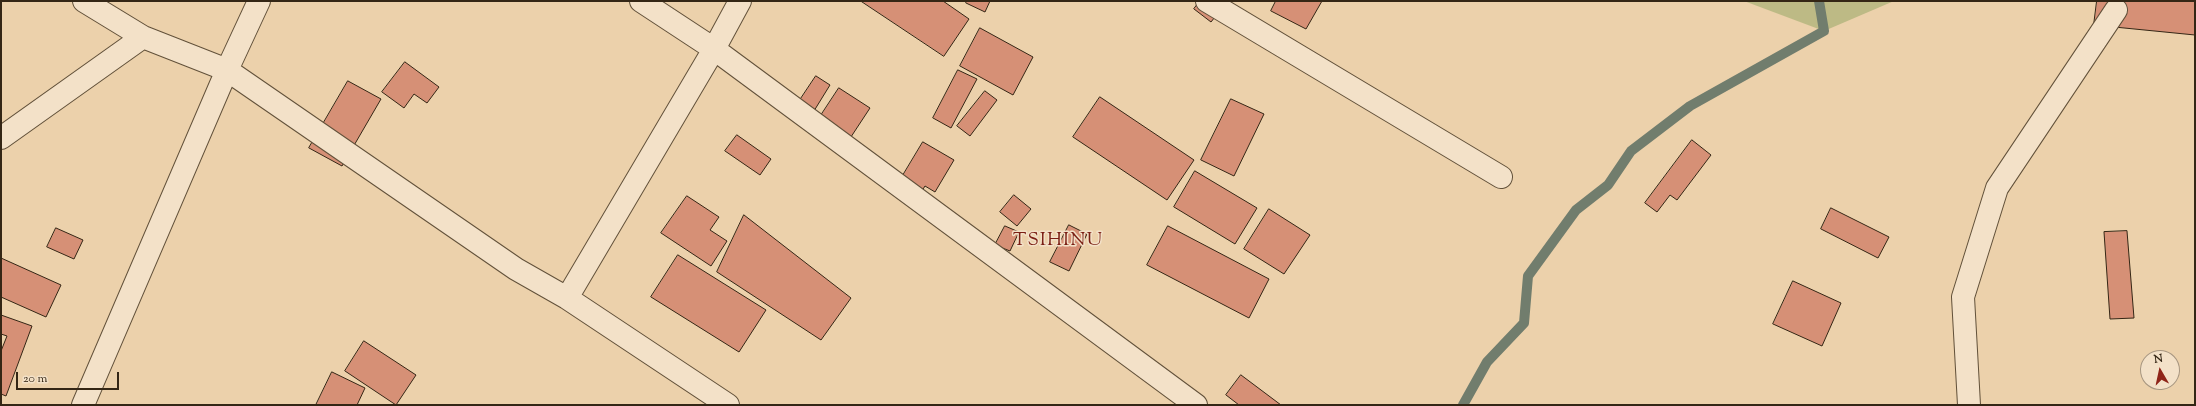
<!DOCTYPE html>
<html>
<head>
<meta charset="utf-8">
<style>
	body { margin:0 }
	#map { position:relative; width:2196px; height:406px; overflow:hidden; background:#ecd1ab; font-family:"Sorts Mill Goudy",serif }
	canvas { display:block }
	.frame { position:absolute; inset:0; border:2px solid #342615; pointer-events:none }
	.north { position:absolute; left:2140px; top:350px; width:40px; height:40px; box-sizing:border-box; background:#f3e1c8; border:1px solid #a79680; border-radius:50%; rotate:351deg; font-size:11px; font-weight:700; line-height:16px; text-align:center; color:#342615 }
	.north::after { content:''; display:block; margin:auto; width:14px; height:18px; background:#8f2418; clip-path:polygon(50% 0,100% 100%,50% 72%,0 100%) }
	.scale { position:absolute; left:16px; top:372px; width:103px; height:18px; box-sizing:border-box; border:2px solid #342615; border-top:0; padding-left:5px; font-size:12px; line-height:14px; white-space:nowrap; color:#342615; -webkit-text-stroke:3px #f3e1c8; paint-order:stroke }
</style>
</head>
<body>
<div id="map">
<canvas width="2196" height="406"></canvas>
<div class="frame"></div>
<div class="north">N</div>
<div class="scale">20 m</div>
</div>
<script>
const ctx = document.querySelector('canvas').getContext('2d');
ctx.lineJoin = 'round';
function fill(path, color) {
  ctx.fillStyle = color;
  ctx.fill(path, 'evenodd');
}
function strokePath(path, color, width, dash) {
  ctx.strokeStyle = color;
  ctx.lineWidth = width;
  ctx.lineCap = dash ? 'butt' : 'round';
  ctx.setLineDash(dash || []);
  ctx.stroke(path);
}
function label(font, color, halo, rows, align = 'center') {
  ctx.font = font + ' "Sorts Mill Goudy",serif';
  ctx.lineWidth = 3;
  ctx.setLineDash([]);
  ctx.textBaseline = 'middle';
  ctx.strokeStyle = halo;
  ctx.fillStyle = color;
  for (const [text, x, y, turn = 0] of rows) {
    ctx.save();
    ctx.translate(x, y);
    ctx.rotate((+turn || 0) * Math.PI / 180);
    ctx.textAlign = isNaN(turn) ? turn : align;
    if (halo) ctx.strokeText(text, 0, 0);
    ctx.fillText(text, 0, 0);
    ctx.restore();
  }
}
fill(new Path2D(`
	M1744,1H1894L1824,31Z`), '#bdba85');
strokePath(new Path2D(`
	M1463,405L1487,362L1524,323L1528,276L1576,210L1608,185L1631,151L1690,106L1824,31L1819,1`), '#717d6d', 10);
const building = new Path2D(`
	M861,1H943L969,19L944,56Z
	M967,1H990L985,12L966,3Z
	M1200,1L1226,3L1211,22L1194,9Z
	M1276,1H1322L1306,29L1271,11Z
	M2097,1H2195V35L2094,25Z
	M980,28L1033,57L1013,95L960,66Z
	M405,62L439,87L427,103L414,94L404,108L382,92Z
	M958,70L977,79L951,128L933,118Z
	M816,76L830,85L809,119L794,109Z
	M348,81L381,99L342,166L309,148Z
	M839,88L870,108L845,146L814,126Z
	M985,91L997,100L970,136L957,126Z
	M1100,97L1194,160L1167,200L1073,137Z
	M1231,99L1264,114L1234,176L1201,160Z
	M737,135L771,159L760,175L725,151Z
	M1692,140L1711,155L1677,200L1670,195L1657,212L1645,203Z
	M923,142L954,160L935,192L925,186L920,194L899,182Z
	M1195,171L1257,208L1235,244L1174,207Z
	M1014,195L1031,209L1017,226L1000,212Z
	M687,196L719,217L710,230L727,241L711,266L661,233Z
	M1831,208L1889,237L1878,258L1821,229Z
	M1269,209L1310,235L1284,274L1244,249Z
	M744,215L851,298L821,340L717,272Z
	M1069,225L1087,234L1069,271L1050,262Z
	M1005,226L1019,232L1010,251L995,245Z
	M1168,226L1269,279L1249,318L1147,265Z
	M56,228L83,240L74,259L47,247Z
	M2127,231L2134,318L2110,319L2104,232Z
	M678,255L766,310L739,352L651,297Z
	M1,258L61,285L46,317L1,297Z
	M1793,281L1841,303L1822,346L1773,324Z
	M1,315L32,326L6,396L1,394V351L7,336L1,334Z
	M364,341L416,375L396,405L345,371Z
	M332,372L365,388L357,405H316Z
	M1241,375L1281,405H1239L1226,395Z`);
fill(building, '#d69076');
strokePath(building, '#342615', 1);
const street = new Path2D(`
	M84,1L143,37L227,70L516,269L567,298L728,405
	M641,1L714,49L1196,405
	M1207,1L1501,177
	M1,138L143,37
	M567,298L714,49L740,1
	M83,405L227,70L259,1
	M1969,405L1963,297L1997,188L2116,10`);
strokePath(street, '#62513a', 24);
strokePath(street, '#f3e1c8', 22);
ctx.letterSpacing = '1px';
label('19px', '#7a1f14', '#f3e1c8', [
	["TSIHINU",1058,242]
]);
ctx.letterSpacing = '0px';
</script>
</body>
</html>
